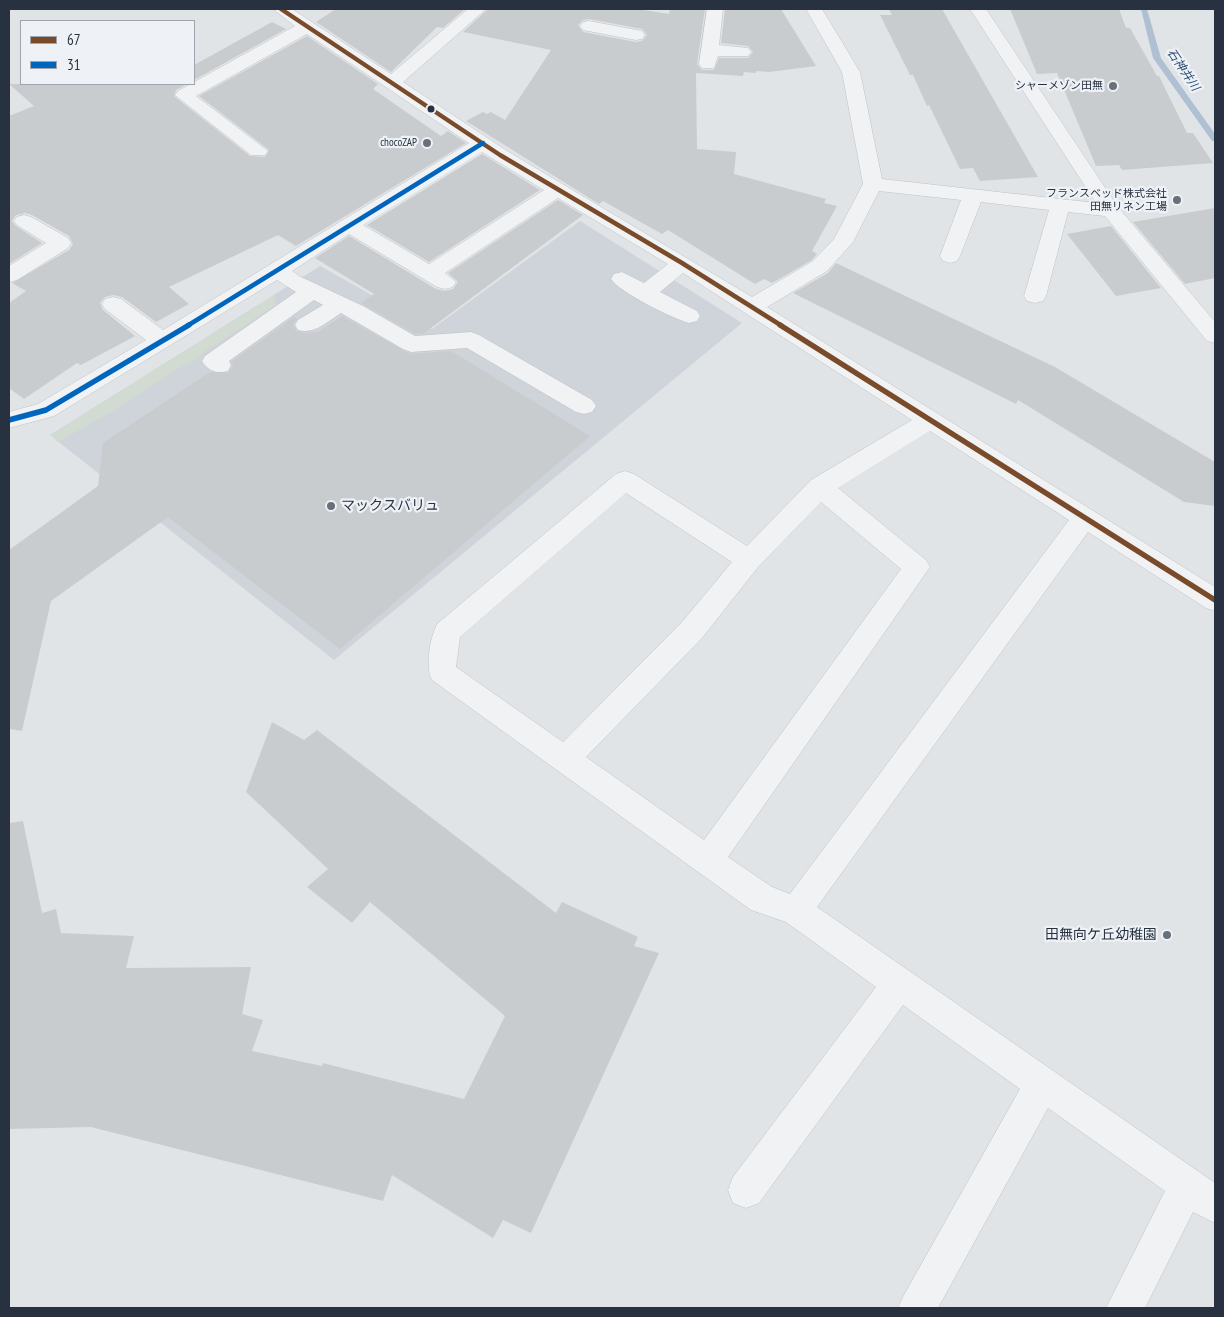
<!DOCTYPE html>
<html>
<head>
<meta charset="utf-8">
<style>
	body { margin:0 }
	#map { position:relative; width:1224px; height:1317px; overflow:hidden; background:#e1e4e7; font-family:"PT Sans Narrow",sans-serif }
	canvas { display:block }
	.frame { position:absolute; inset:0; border:10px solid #273140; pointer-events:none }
	.legend { position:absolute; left:20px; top:20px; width:175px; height:65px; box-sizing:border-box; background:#eef2f6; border:1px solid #9ea5ad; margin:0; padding:6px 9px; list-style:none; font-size:15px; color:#273140 }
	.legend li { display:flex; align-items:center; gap:10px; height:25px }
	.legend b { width:25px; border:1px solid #9ea5ad }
</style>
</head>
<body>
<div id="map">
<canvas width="1224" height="1317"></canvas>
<div class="frame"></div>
<ul class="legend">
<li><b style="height:6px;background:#7a4b2a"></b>67</li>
<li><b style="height:6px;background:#0065bd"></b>31</li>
</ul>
</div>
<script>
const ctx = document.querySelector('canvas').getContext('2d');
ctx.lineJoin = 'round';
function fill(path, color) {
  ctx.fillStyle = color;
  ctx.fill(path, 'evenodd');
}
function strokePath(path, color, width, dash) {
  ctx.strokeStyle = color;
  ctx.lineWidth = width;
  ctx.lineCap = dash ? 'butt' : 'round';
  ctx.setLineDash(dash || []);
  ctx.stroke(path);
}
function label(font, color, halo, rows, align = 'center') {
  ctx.font = font + ' "PT Sans Narrow","Noto Sans JP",sans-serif';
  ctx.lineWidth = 4.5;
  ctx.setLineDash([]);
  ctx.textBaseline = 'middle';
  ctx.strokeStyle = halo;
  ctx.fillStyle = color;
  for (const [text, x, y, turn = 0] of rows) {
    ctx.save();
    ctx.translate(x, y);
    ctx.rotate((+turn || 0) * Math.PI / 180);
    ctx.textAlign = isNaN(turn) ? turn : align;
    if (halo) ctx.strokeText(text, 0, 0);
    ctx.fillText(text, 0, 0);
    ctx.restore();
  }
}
fill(new Path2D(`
	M580,221L742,323L334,660L50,435L320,266L432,329Z`), '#cfd3da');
fill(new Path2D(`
	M274,295L276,305L201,354L202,355L189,364L187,363L108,414L58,442L50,435Z`), '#d2dbd2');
fill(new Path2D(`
	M1141,9H1147L1161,58L1215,134V141H1212L1153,58Z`), '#afc0d3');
fill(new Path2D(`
	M336,9H465L443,28L437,27L391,72L316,22Z
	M488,9H637L669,14L670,9H705L697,64L702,70H714L719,58H748L753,52L748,46L721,43L725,9H781L816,66L769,72L756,71V73L744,72L743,76L696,73L697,149L736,152L734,174L826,199L824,203L837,206L812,251L817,254L812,260L772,283L764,279L755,284L668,230L662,234L603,201L599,204L466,121L483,112L487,114L491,112L505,120L551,50L463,32ZM589,19L642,29L647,35L642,41L636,42L583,32L578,25L583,20Z
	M889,9H942L1038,177L980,181L973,168L960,169L929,105L927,106L913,75H910L880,15H892Z
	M1010,9H1119L1126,28H1130L1157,76H1159L1187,133H1193L1213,163L1122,170L1119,165L1096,166L1057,73L1037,74Z
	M272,22L286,29L194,80V65Z
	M307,36L378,84L373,89L441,136L448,131L466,143L296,246L278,235L169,287L189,304L156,322L122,297L113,295L105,297L100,303L103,310L135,336L81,365L77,363L24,399L9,388V303L26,291L12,283L69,250L73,244L69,236L32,215L25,213L16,215L12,221L16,226L42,243L9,264V116L34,106L9,84H187L176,90L174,96L250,156L265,157L269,150L199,96Z
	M482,154L540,190L429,262L367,225Z
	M558,200L583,215L423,334H415L361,303L374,294L315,258L349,236L436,289L445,291L453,289L458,282L448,273Z
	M1215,208V278L1185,284L1133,222Z
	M1111,226L1161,288L1116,296L1067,234Z
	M836,263L1055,367L1215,462V506L1184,502L1018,400L1016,404L793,293L828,273Z
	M342,316L410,354L451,351L590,436L340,649L168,517L51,601L22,731L9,729V550L98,486L103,443L210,372L228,373L233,366L231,362L294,317L297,319L293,324L296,331L304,333L318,332Z
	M272,722L304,740L317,730L556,913L562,902L638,937L634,946L659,953L531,1233L503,1220L493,1238L392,1175L383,1201L91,1127L9,1129V823L23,821L42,913L56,909L61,933L134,936L126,968L251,967L242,1014L263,1020L252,1051L322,1066L323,1063L464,1099L505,1016L370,902L352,923L307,887L328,869L246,792Z`), '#c9cccf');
const minor = new Path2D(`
	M273,9H292L391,74L468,9H486L403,82L507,151L752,297L813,261L834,239L863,184L842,72L806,9H822L860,72L882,179L1096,203L970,9H986L1118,207L1215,322V343L1207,341L1105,216L1068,212L1046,296L1043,301L1035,303L1027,301L1024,296L1049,210L981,202L960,256L957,261L950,263L943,261L940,256L961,200L879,191L853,242L827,271L767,307L1215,587V611L1206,608L1088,532L817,907L1215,1183V1223L1193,1212L1145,1308H1106L1165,1191L1048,1108L938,1308H898L904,1295L1020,1089L903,1005L759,1203L746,1208L733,1203L728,1190L733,1177L876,987L786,922L751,910L432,680C425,666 430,638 437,624L616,474L625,471L634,474L747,546L811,480L912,420L683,273L660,292L697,311L700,316L697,321L689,323C674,319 619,292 611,279L614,274L622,272L644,283L668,264L558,198L445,273L456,282L453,287L445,289L437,287L349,234L292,271L301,277L363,306L415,336L471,332L479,335L592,400L596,406L592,412L584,414L576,412L467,348L411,352L403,349L341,313C328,321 314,335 298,330L295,325L298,320L323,305L314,300L229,361L231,365L228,371C217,374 208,371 202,361L205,356L296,292L277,280L54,416L9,428V412L38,404L146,340L105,309L102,304L105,299L113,297L121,299L163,330L469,143L307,34L196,96L268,151L265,155H251L175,95L178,91L295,26ZM482,152L544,190L429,264L363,225ZM930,431L1069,520L790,894L772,887L728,857L930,567L926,560L838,488ZM626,493L732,562L682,622L563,742L456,667L460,637ZM821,502L901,569L704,840L586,757L702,638L758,567Z
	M707,9H723L719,45L748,48L751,52L748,56H718L714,68H702L699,64Z
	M589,21L642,31L645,35L642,39L636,40L583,30L580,26L583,22Z
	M24,215L31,217L68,238L71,243L68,248L17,280L9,282V266L46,243L17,225L14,221L17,217Z`);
strokePath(minor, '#bfc2c5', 1);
fill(minor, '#f1f2f3');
strokePath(new Path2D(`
	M281,9L500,155L682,263L782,326`), '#7a4b2a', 4.5);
strokePath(new Path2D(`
	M780,325L1215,600`), '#7a4b2a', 5.5);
strokePath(new Path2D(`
	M187,326L483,143`), '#0065bd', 4.5);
strokePath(new Path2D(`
	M9,420L46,410L189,325`), '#0065bd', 5.5);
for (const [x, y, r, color] of [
	[1113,86,5,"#68707a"],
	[431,109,4.5,"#273140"],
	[427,143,5,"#68707a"],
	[1177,200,5,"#68707a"],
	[331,506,5,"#68707a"],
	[1167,935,5,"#68707a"]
]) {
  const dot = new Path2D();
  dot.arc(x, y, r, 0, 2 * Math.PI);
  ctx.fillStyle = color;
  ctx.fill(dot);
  strokePath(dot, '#eef2f6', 2);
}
label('11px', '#273140', '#eef2f6', [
	["シャーメゾン田無",1103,86],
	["chocoZAP",417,143],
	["フランスベッド株式会社",1167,194],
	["田無リネン工場",1167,207]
], 'right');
label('italic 12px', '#305075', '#eef2f6', [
	["石神井川",1183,70,56]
]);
label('14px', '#273140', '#eef2f6', [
	["マックスバリュ",341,506],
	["田無向ケ丘幼稚園",1157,935,"right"]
], 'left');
</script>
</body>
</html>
